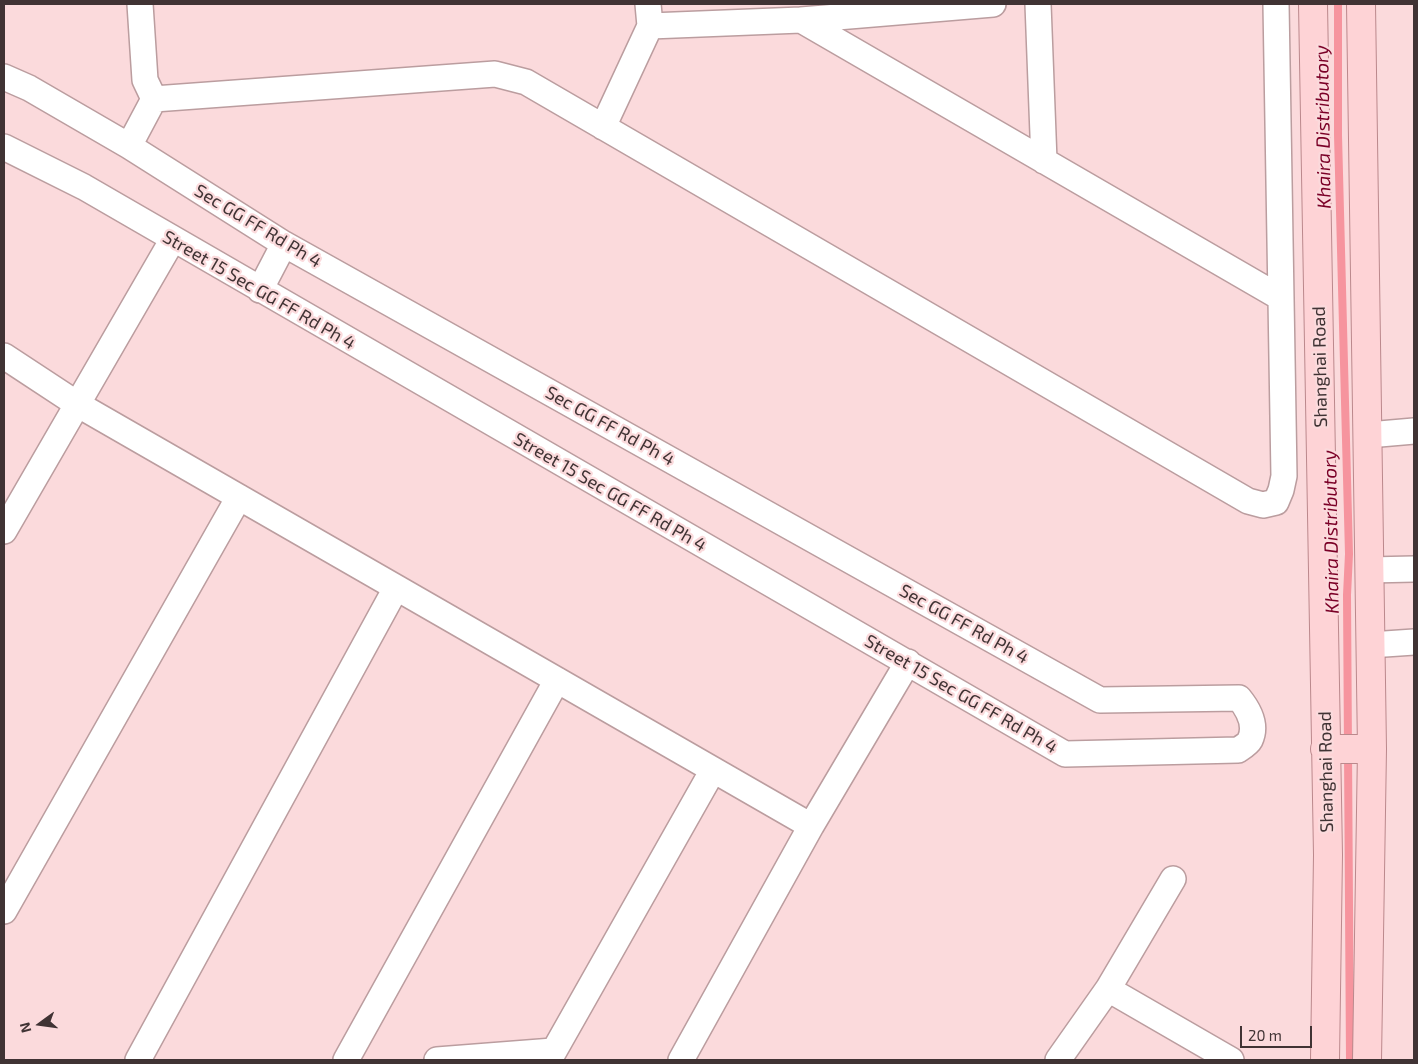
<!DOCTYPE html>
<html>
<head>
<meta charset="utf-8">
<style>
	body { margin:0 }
	#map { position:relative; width:1418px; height:1064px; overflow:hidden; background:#fbdadc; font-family:"Exo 2",sans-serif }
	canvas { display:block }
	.frame { position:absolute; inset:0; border:5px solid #403334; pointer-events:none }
	.north { position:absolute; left:15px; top:999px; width:50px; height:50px; -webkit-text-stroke:4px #fbdadc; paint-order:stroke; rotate:256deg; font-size:14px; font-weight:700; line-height:20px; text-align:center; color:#403334 }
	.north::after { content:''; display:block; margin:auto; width:18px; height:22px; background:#403334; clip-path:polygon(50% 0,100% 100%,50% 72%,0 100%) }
	.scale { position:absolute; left:1240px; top:1026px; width:72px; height:22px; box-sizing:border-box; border:2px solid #403334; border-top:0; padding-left:6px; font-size:15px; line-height:18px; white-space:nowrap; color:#403334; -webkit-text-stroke:4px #fbdadc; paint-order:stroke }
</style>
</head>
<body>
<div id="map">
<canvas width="1418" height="1064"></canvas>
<div class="frame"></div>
<div class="north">N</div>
<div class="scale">20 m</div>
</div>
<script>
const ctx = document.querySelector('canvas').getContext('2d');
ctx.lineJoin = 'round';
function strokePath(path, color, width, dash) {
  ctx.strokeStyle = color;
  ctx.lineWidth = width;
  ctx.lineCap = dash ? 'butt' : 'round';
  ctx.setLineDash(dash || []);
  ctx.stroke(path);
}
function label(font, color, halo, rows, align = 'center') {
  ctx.font = font + ' "Exo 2",sans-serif';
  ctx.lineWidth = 4.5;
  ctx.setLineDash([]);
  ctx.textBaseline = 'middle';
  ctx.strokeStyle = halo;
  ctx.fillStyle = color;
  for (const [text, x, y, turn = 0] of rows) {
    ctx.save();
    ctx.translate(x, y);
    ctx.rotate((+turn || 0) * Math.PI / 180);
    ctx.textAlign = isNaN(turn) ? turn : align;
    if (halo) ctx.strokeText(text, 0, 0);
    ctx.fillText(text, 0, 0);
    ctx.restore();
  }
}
strokePath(new Path2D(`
	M1338,4V135L1349,554L1347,595L1350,1060`), '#f6949e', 8);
const street = new Path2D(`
	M1038,4L1044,161
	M801,20L993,4
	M650,26L801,20L1281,298
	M4,77L29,88L129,146L284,244L1100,700L1239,698C1248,709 1257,725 1250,740C1248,744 1241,748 1238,750L1065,754L84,187L4,147
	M154,99L495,74L526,82L1248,501L1263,505L1276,502L1281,490L1284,476L1276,4
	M603,127L650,26L648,4
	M129,146L154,99L145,80L140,4
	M260,290L284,244
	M4,356L77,404L811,826
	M1368,435L1414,431
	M4,531L173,239
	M1369,570L1414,569
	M1370,645L1414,642
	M4,911L239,497
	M1108,989L1231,1060
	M138,1060L396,588
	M346,1060L557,680
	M437,1060L553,1051
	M549,1060L713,770
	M681,1060L811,826L908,662
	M1058,1060L1108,989L1173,879`);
const primary = new Path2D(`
	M1313,4L1328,855L1325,1060
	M1361,4L1372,749L1367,1060
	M1325,749H1372`);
strokePath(street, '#bb9d9f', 28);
strokePath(primary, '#bb888c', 30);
strokePath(street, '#fff', 25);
strokePath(primary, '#fed3d6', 28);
label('18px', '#403334', '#fbdadc', [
	["Sec GG FF Rd Ph 4",258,226,31],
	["Street 15 Sec GG FF Rd Ph 4",259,290,30],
	["Shanghai Road",1320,367,-91],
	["Sec GG FF Rd Ph 4",610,426,29],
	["Street 15 Sec GG FF Rd Ph 4",610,492,30],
	["Sec GG FF Rd Ph 4",964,624,29],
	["Street 15 Sec GG FF Rd Ph 4",961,694,30],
	["Shanghai Road",1326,772,-91]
]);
label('italic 19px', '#7b0027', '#fbdadc', [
	["Khaira Distributory",1323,127,-91],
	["Khaira Distributory",1331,532,-91]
]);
</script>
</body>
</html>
